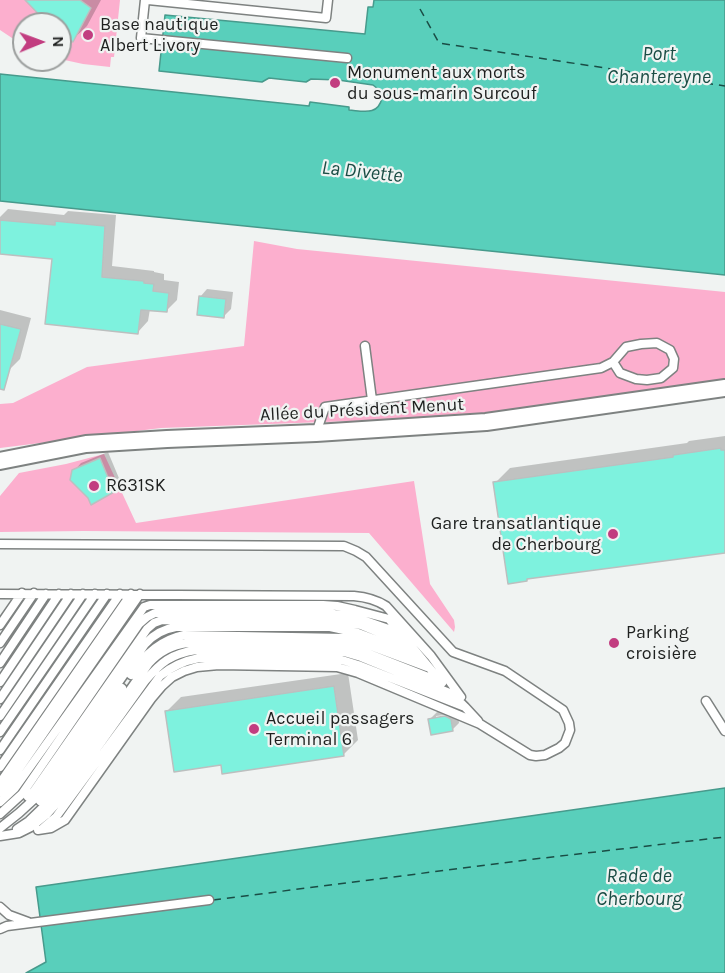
<!DOCTYPE html>
<html>
<head>
<meta charset="utf-8">
<style>
	body { margin:0 }
	#map { position:relative; width:725px; height:973px; overflow:hidden; background:#f0f3f2; font-family:Karla,sans-serif }
	canvas { display:block }
	.north { position:absolute; left:12px; top:12px; width:60px; height:60px; box-sizing:border-box; background:#f0f3f2; border:2px solid #9c9f9e; border-radius:50%; rotate:89deg; font-size:16px; font-weight:700; line-height:24px; text-align:center; color:#1e201f }
	.north::after { content:''; display:block; margin:auto; width:21px; height:27px; background:#c23d80; clip-path:polygon(50% 0,100% 100%,50% 72%,0 100%) }
</style>
</head>
<body>
<div id="map">
<canvas width="725" height="973"></canvas>
<div class="north">N</div>
</div>
<script>
const ctx = document.querySelector('canvas').getContext('2d');
ctx.lineJoin = 'round';
function fill(path, color) {
  ctx.fillStyle = color;
  ctx.fill(path, 'evenodd');
}
function strokePath(path, color, width, dash) {
  ctx.strokeStyle = color;
  ctx.lineWidth = width;
  ctx.lineCap = dash ? 'butt' : 'round';
  ctx.setLineDash(dash || []);
  ctx.stroke(path);
}
function label(font, color, halo, rows, align = 'center') {
  ctx.font = font + ' Karla,sans-serif';
  ctx.lineWidth = 4.5;
  ctx.setLineDash([]);
  ctx.textBaseline = 'middle';
  ctx.strokeStyle = halo;
  ctx.fillStyle = color;
  for (const [text, x, y, turn = 0] of rows) {
    ctx.save();
    ctx.translate(x, y);
    ctx.rotate((+turn || 0) * Math.PI / 180);
    ctx.textAlign = isNaN(turn) ? turn : align;
    if (halo) ctx.strokeText(text, 0, 0);
    ctx.fillText(text, 0, 0);
    ctx.restore();
  }
}
fill(new Path2D(`
	M0,0H120L114,57H111L110,67L83,64L60,59V24H24V46L0,30Z
	M254,241L297,249L725,292V381L460,417L161,428L0,448V404L13,403L87,367L244,346Z
	M104,454L136,523L414,481L430,584L454,620L455,627L454,632L369,533L84,531L0,532V496L19,473L66,464Z`), '#fcafce');
const water = new Path2D(`
	M374,0H725V275L0,201V74L309,106L310,102L349,107V110C363,111 378,116 382,98L378,89L373,85L338,80L311,79L306,82L269,78L262,82L159,71L165,15L365,34L368,7H373Z
	M725,788V973H26L46,962L36,887Z`);
fill(water, '#59cfbb');
strokePath(water, '#479a8c', 1.5);
fill(new Path2D(`
	M29,0H101L87,26L72,40L60,32V24H51Z
	M8,209L64,215L68,211L116,215L112,266L154,271V272L164,274V280L179,282L177,300L166,311L150,309L148,321L138,332L53,258L0,253V217Z
	M207,289L233,292L231,309L224,316L200,297Z
	M0,310L31,318L20,359L9,370L0,368Z
	M725,436V551L529,577L527,580L495,483L510,468L687,443L689,441Z
	M108,452L121,483L113,490L74,471L81,463Z
	M348,673L358,740L343,755L222,763L167,711L181,697Z
	M453,709L458,711L459,723L452,730L430,719L437,712ZM452,714V716L436,719V716Z`), '#0003');
strokePath(new Path2D(`
	M420,9L439,43L725,86
	M213,900L526,860L725,837`), '#1a4d45', 1.5, [8, 6]);
const building = new Path2D(`
	M25,0H80L91,8L73,42L60,34V24H48Z
	M0,220L55,225V221L105,226L102,277L144,281V283L154,284L153,291L169,293L167,312L141,310L138,334L45,324L52,259L0,254Z
	M199,296L226,299L224,318L197,315Z
	M0,324L21,329L4,390L0,389Z
	M721,448V450H725V553L527,579V581L508,584L493,482L673,457V455Z
	M100,458L114,492L91,505L88,498L70,480L72,470Z
	M334,686L344,756L222,774L221,765L174,772L165,711Z
	M445,716L451,719L453,731L431,735L428,719Z`);
fill(building, '#7ef2de');
strokePath(building, '#bcbfbf', 1.5);
const lane = new Path2D(`
	M145,0L141,38L347,58
	M148,0L326,18L328,0
	M365,346L372,400
	M316,433L325,407L601,368L613,362L626,347L641,344L657,343L670,350L674,359L673,368L661,378L647,380L636,379L620,373L613,362
	M0,544L344,546L356,551L366,557L453,652L505,671L563,710L569,723L570,730L565,743L559,748L545,755L536,756L530,755L480,724L358,673L337,667L219,665L197,667L184,671L172,677L162,686L151,699L65,820L51,828L38,830
	M0,594L354,596C366,597 375,599 386,606L431,656L461,697
	M0,625L22,593
	M0,643L34,593
	M0,663L46,594
	M131,675C144,655 160,640 184,635L345,638L355,640L427,667
	M0,682L59,594
	M0,699L71,594
	M706,701L725,731
	M0,716L83,594
	M0,732L95,594
	M0,750L107,594
	M0,767L120,594
	M0,783L131,594
	M0,792L7,786L140,594
	M28,797L34,791L147,629L154,623L162,620L338,621L361,625L407,644
	M40,801L50,792L122,688
	M0,802L15,788L144,607L150,605H323L337,606L355,610L389,619L442,683
	M0,814L22,794L139,624L147,617L155,613H328L357,618L400,633
	M0,828L19,813L43,791L145,644C154,634 163,629 176,627H330L358,633L418,656
	M43,828L56,817L160,676C172,666 183,661 199,658L342,660L358,665L465,707L478,721
	M17,829L29,821L55,796L149,663C160,651 172,645 187,643L336,644L354,648L441,682
	M0,836L19,833L31,827L46,815L62,797L145,681C161,662 171,654 196,650L344,652L361,657L452,694L465,707
	M0,907L9,915L28,922
	M0,929L7,926L209,900`);
const street = new Path2D(`
	M0,461L86,444L167,439L316,433L486,422L725,388`);
strokePath(lane, '#7e8281', 11);
strokePath(street, '#7e8281', 20);
strokePath(lane, '#fff', 8);
strokePath(street, '#fff', 16);
for (const [x, y, r, color] of [
	[88,35,6,"#c23d80"],
	[335,83,6,"#c23d80"],
	[94,486,6,"#c23d80"],
	[613,534,6,"#c23d80"],
	[614,643,6,"#c23d80"],
	[254,729,6,"#c23d80"]
]) {
  const dot = new Path2D();
  dot.arc(x, y, r, 0, 2 * Math.PI);
  ctx.fillStyle = color;
  ctx.fill(dot);
  strokePath(dot, '#f0f3f2', 2);
}
label('18px', '#1e201f', '#f0f3f2', [
	["Base nautique",100,25],
	["Albert Livory",100,46],
	["Monument aux morts",347,73],
	["du sous-marin Surcouf",347,94],
	["R631SK",106,486],
	["Gare transatlantique",601,524,"right"],
	["de Cherbourg",601,545,"right"],
	["Parking",626,633],
	["croisière",626,654],
	["Accueil passagers",266,719],
	["Terminal 6",266,740]
], 'left');
label('18px', '#1e201f', '#f0f3f2', [
	["Allée du Président Menut",362,410,-3]
]);
label('italic 20px', '#1a4d45', '#f0f3f2', [
	["Port",659,54],
	["Chantereyne",659,77],
	["La Divette",362,172,6],
	["Rade de",639,876],
	["Cherbourg",639,899]
]);
</script>
</body>
</html>
